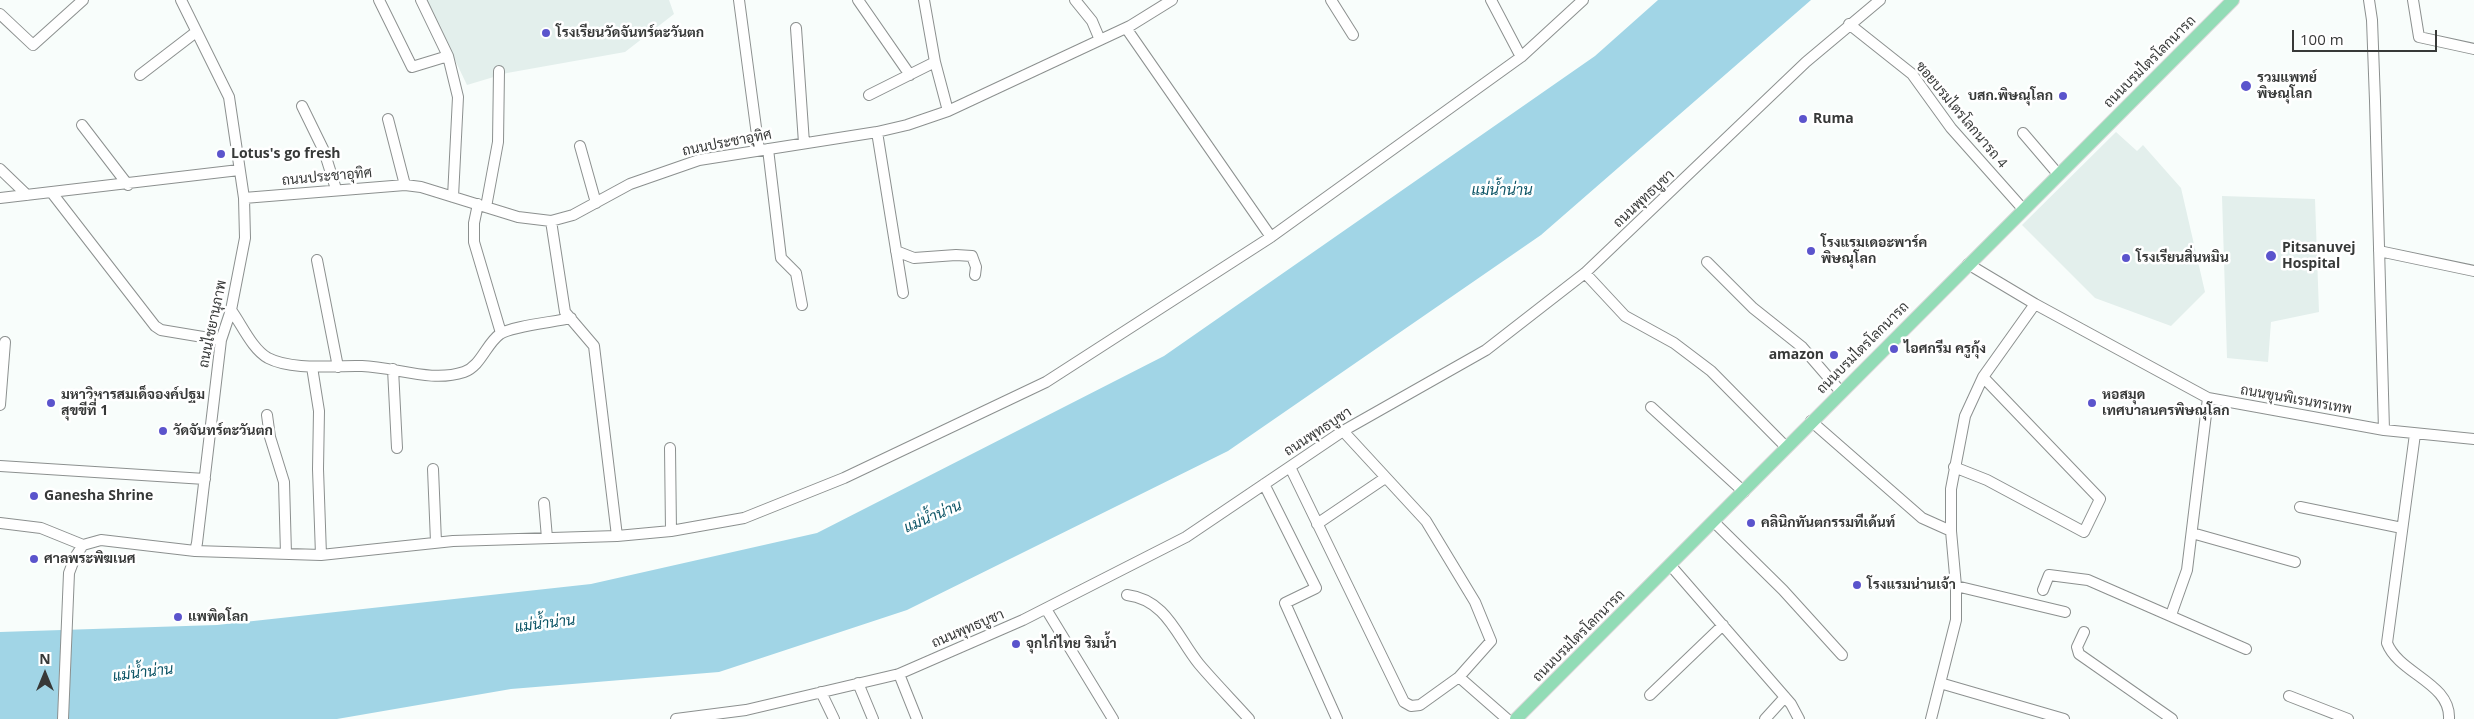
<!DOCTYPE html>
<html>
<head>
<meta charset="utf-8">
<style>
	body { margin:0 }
	#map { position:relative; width:2474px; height:719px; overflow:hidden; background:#f8fdfb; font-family:"Open Sans",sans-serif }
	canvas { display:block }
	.north { position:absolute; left:20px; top:649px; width:50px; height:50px; -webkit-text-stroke:4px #fff; paint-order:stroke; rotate:0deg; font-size:14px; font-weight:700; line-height:20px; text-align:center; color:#373938 }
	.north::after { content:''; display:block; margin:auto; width:18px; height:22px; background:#373938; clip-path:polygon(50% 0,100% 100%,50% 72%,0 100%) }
	.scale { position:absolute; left:2292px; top:30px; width:145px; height:22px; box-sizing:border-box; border:2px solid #373938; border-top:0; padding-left:6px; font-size:15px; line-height:18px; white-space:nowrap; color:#373938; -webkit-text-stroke:4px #fff; paint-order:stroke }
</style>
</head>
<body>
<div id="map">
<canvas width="2474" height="719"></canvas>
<div class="north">N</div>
<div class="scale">100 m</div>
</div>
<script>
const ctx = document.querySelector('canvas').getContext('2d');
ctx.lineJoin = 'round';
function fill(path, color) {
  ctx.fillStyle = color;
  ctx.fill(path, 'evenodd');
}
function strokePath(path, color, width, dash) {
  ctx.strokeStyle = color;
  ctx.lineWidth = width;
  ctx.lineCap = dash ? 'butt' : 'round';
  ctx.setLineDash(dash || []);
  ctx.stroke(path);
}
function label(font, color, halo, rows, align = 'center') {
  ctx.font = font + ' "Open Sans",Sarabun,sans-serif';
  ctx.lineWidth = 5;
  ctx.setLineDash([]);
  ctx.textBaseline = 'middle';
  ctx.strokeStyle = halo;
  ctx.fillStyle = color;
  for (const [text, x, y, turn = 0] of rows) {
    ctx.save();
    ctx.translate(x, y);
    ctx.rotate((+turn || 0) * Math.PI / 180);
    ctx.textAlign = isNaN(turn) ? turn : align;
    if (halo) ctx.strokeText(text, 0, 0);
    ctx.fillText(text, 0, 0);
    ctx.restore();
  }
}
fill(new Path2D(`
	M426,0H669L674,14L625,52L507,73L467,85Z
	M2116,132L2137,151L2143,145L2181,188L2205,292L2171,326L2095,298L2022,225Z
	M2222,196L2315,199L2319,312L2271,322L2268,362L2227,358Z`), '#e3efec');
fill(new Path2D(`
	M1658,0H1811L1541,235L1228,451L907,610L719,672L511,689L337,719H0V632L217,625L591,584L817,533L1164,356L1595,56Z`), '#a1d5e6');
const minor = new Path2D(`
	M379,0L412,67L448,56
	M421,0L448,56L458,97L453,197
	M739,0L759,150
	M858,0L910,75
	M924,0L935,62L948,111
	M1075,0L1092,21L1100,40
	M1331,0L1353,35
	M1491,0L1521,57
	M2369,0L2372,20L2375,101L2384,430
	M2413,0L2419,37L2474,49
	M0,14L33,45L83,0
	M1849,24L1912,74L1951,128L2023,209
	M796,28L804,143
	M1126,28L1271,237
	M140,75L196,32
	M869,95L935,62
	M302,106L324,151L336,189
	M388,119L405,185
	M82,125L128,185
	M877,132L903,293
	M2023,133L2058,174
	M580,146L596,203
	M768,149L781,258L796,273L802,305
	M0,169L27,195
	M52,193L155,326L161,330L221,340
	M0,198L239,170
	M244,198L405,185L421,187L518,217L551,221L573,215L630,184L699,160L877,132L907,125L948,111L1130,26L1172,0
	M478,204L474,223V242L501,333
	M486,207L498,142L499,71
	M551,221L565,312L594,346L617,536
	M896,251L914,258L956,255L972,256L976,267L975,275
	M2379,251L2474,271
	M317,260L338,367
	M1707,262L1753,308L1802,347L1841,392
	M1968,264L2035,304L2208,398L2384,430L2474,439
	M1585,273L1625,316L1674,343L1711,371L1787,448
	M231,310C242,325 252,349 268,358C293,371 335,365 362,366C396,367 431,383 464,372C481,366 486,344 500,334C512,326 555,322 571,318
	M312,367L319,411L318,469L321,555
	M393,369L397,448
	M0,405L5,342
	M1651,407L1744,492
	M267,415L270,437L284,482L286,554
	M1811,421L1922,518L1951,531
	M1343,431L1426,521L1475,602L1491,641L1459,677
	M2415,434L2387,643C2399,674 2451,683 2449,719
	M670,448L671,531
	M0,466L205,479
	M1290,467L1404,702L1411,706L1420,705L1459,677L1507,719
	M1954,467L1987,480L2084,532L2100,499L1983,377
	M433,469L436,542
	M1264,484L1316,588L1285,603L1337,719
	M544,503L547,538
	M2300,507L2402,528
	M1714,522L1783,590L1842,655
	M0,523L41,528L83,545
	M1317,524L1385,478
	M2192,533L2295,562
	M195,551L321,555L453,541L617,536L671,531L744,518L844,478L1046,382L1271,237L1521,57L1583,0
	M1671,566L1791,704L1799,719
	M1956,586L2065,612
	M2043,590L2049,575L2088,580L2246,649
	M1127,595C1167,600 1177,637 1199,664C1215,683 1233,701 1249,719
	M1046,609L1113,719
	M2171,615L2187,570L2208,398
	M2084,632L2077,647L2079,654L2172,719
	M899,674L917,719
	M858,683L873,719
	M1940,683L2064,719
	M821,692L834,719
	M1650,695L1723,625
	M2289,696L2348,719
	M63,719L69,573L75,557L83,545L101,540L195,551L197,543L221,340L231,310L245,238L244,198L229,97L181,0
	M676,719L746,710L899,674L1023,620L1186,537L1343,431L1486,350L1585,273L1806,62L1880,0
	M1765,719L1785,697
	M1931,719L1956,620V586L1951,531V489L1965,416L1983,377L2035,304`);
const major = new Path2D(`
	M1516,719L2233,0`);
strokePath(minor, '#8c908f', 12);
strokePath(major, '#d7d7d7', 14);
strokePath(minor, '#fff', 10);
strokePath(major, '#92dcb6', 12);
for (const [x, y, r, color] of [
	[546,33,5,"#5b54cc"],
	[2246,86,6,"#5b54cc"],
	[2063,96,5,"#5b54cc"],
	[1803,119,5,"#5b54cc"],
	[221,154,5,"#5b54cc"],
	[1811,251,5,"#5b54cc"],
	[2271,256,6,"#5b54cc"],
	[2126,258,5,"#5b54cc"],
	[1894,349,5,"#5b54cc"],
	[1834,355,5,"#5b54cc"],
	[51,403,5,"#5b54cc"],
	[2092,403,5,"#5b54cc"],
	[163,431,5,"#5b54cc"],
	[34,496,5,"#5b54cc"],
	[1751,523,5,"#5b54cc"],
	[34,559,5,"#5b54cc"],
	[1857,585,5,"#5b54cc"],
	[178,617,5,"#5b54cc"],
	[1016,644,5,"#5b54cc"]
]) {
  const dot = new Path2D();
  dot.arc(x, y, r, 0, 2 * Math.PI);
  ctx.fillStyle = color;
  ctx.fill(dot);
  strokePath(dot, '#fff', 2);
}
label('bold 14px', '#373938', '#fff', [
	["โรงเรียนวัดจันทร์ตะวันตก",556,33],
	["รวมแพทย์",2257,78],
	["พิษณุโลก",2257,94],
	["บสก.พิษณุโลก",2053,96,"right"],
	["Ruma",1813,119],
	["Lotus's go fresh",231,154],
	["โรงแรมเดอะพาร์ค",1821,243],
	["พิษณุโลก",1821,259],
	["Pitsanuvej",2282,248],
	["Hospital",2282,264],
	["โรงเรียนสิ่นหมิน",2136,258],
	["ไอศกรีม ครูกุ้ง",1904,349],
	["amazon",1824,355,"right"],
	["มหาวิหารสมเด็จองค์ปฐม",61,395],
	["สุขขีที่ 1",61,411],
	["หอสมุด",2102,395],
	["เทศบาลนครพิษณุโลก",2102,411],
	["วัดจันทร์ตะวันตก",173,431],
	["Ganesha Shrine",44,496],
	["คลินิกทันตกรรมทีเด้นท์",1761,523],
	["ศาลพระพิฆเนศ",44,559],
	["โรงแรมน่านเจ้า",1867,585],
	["แพพิดโลก",188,617],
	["จุกไก่ไทย ริมน้ำ",1026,644]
], 'left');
label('14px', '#373938', '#fff', [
	["ถนนบรมไตรโลกนารถ",2150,62,-45],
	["ซอยบรมไตรโลกนารถ 4",1961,115,50],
	["ถนนประชาอุทิศ",727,143,-11],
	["ถนนประชาอุทิศ",327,177,-5],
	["ถนนพุทธบูชา",1644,199,-43],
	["ถนนไชยานุภาพ",213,324,-78],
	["ถนนบรมไตรโลกนารถ",1863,348,-45],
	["ถนนขุนพิเรนทรเทพ",2296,400,10],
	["ถนนพุทธบูชา",1318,432,-33],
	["ถนนพุทธบูชา",968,629,-23],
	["ถนนบรมไตรโลกนารถ",1579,636,-45]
]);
label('italic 15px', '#0e5667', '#fff', [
	["แม่น้ำน่าน",1502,191],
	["แม่น้ำน่าน",933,517,-23],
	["แม่น้ำน่าน",545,624,-7],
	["แม่น้ำน่าน",143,673,-7]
]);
</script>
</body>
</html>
